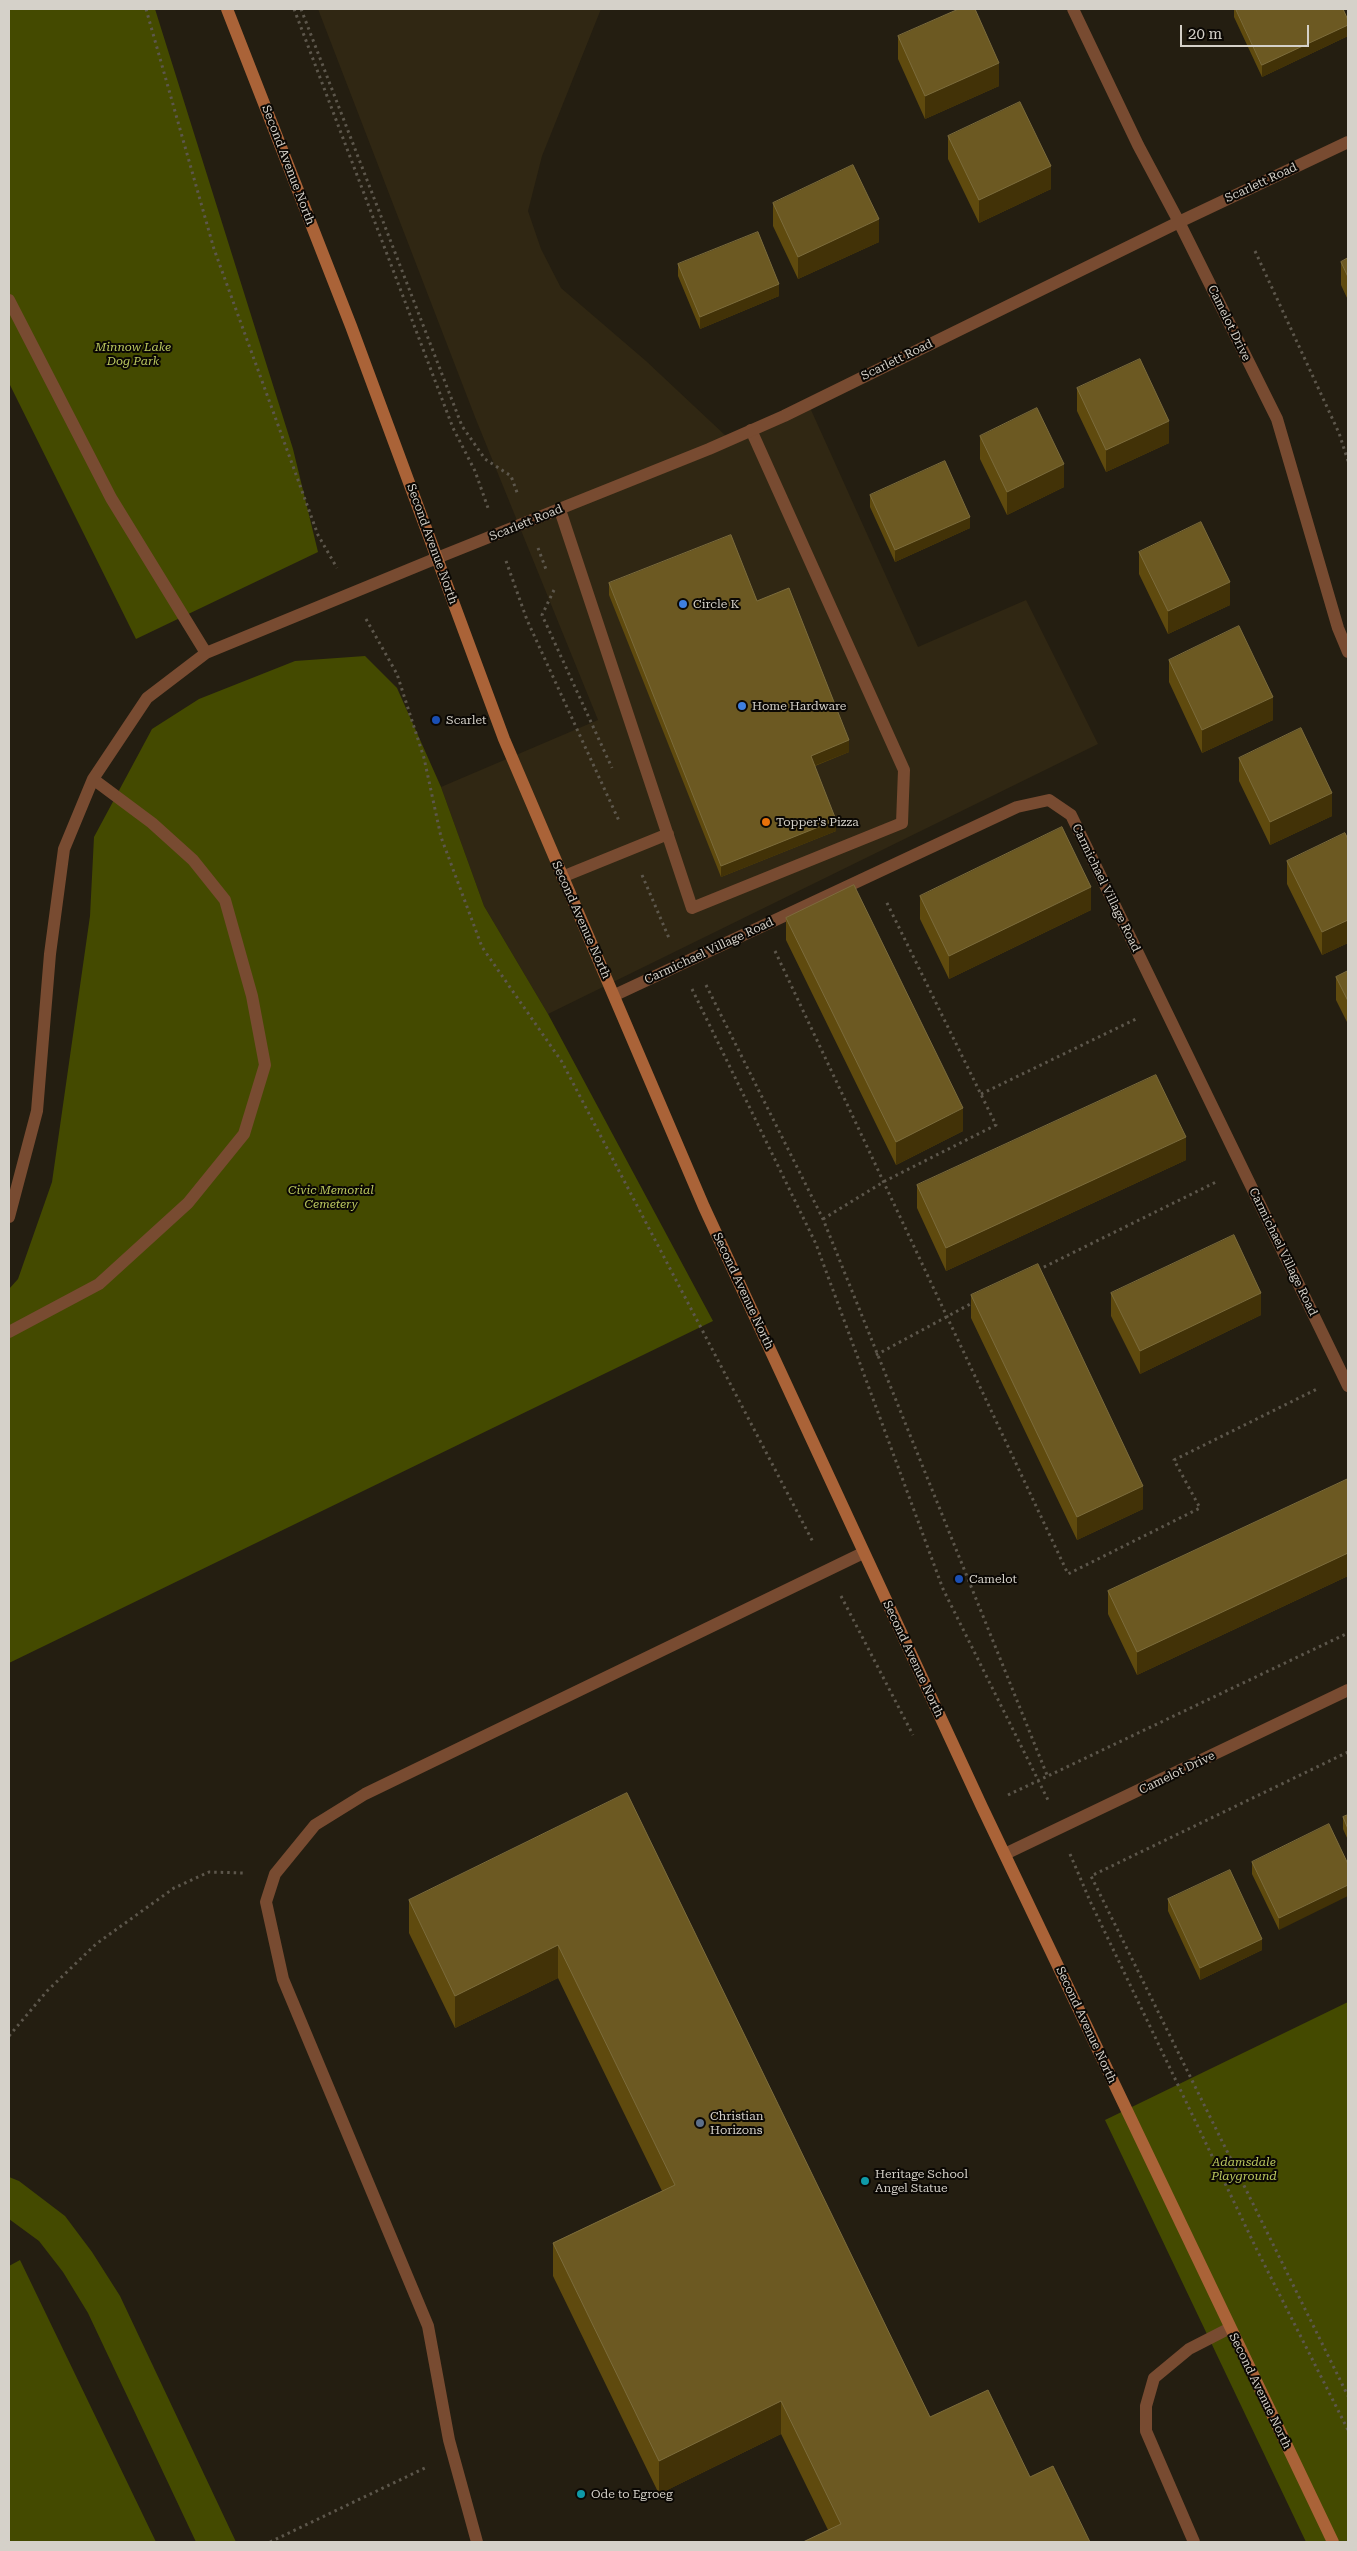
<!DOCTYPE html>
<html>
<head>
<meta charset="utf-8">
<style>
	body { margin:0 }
	#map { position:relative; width:1357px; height:2551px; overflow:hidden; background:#241e11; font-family:"Roboto Serif",serif }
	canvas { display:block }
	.frame { position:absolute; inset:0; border:10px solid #d5d1c9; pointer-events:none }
	.scale { position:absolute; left:1180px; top:25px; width:129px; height:22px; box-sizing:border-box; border:2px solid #d5d1c9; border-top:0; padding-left:6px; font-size:15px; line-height:18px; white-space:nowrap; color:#d5d1c9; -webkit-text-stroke:4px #0b0804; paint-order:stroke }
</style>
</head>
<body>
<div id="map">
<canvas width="1357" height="2551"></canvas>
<div class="frame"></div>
<div class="scale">20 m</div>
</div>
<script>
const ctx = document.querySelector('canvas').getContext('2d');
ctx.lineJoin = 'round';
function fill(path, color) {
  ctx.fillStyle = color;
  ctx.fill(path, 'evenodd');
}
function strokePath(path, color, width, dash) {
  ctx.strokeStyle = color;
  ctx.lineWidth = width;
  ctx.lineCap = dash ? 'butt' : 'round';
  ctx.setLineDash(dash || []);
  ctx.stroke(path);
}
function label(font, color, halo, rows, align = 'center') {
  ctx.font = font + ' "Roboto Serif",serif';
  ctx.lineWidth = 4;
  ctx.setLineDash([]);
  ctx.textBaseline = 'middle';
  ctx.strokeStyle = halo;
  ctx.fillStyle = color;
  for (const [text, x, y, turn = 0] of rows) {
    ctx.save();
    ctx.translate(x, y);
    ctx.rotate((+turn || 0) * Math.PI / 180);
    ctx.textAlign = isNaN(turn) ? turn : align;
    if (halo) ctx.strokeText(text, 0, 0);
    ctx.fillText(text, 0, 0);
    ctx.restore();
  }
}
fill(new Path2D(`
	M318,9H601L542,156L528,211L541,249L561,288L646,361L727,437L807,401L918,647L1026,600L1098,744L548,1014L484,906L441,787L598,720L475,417Z`), '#302713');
fill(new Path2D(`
	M9,9H155L293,449L318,552L136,639L9,383Z
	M365,656L397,688L441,787L484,906L548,1014L713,1321L9,1663V1289L18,1279L52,1182L90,916L94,837L152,729L199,699L295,661Z
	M1348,2002V2542H1306L1105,2120Z
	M9,2177L19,2181L65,2216L92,2252L120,2296L236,2542H196L88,2313L63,2272L39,2241L9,2219Z
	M20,2260L156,2542H9V2266Z`), '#444a00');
strokePath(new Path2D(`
	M146,9L214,249L318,535L337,568
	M294,9L453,428L475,471L488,508
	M301,9L462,426L485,459L511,476L518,495
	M1255,251L1339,433L1348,461
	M538,548L547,572
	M506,561L527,620L620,823
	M554,590L542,615L612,768
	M366,619L397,674L424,758L441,837L482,947L562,1062L814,1544
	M642,875L669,938
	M775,951L1068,1574L1200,1508L1174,1460L1317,1389
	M706,985L823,1219L1047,1775
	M692,989L816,1244L943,1589L1049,1802
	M981,1094L1138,1018
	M823,1219L885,1181L996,1125L886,901
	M1038,1270L1216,1182
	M876,1355L974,1302
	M841,1596L913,1735
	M1348,1752L1091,1876L1348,2396
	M1008,1795L1348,1633
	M1070,1854L1090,1901L1256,2248L1348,2430
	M9,2036L47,1991L96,1944L174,1888L209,1872L244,1873
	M270,2542L427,2467`), '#5d574c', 3, [2.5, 4]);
strokePath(new Path2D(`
	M9,300L111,498L206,653
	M560,510L692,908L902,823L904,770L751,430
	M562,877L668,834
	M615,995L1017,807L1049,800L1071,815L1348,1386
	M9,1217L37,1111L50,954L64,849L93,779L147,698L206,653L437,558
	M9,1332L99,1284L188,1203L244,1134L265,1065L252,996L225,900L193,860L152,823L93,779
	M477,2542L449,2440L428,2326L283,1979L266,1902L275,1874L315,1825L365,1794L863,1553
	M1194,2542L1146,2431V2406L1154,2378L1189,2349L1230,2328`), '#784b31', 12);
strokePath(new Path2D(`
	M1073,9L1138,145L1179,222L1277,419L1338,628L1348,652
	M437,558L709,449L784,416L1179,222L1348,142
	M1005,1854L1348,1690`), '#784b31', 12);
strokePath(new Path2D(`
	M227,9L351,326L504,739L704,1207L982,1807L1333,2542`), '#aa6338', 12);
fill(new Path2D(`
	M1234,9H1343L1348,20V36L1262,77L1234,17Z
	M898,36L999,86L925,119L898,59Z
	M948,136L1051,189L979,223L948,159Z
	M773,203L879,242L798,279L773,226Z
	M1348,258V300L1341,285V262Z
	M678,264L779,296L700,329L678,276Z
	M1077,388L1169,443L1106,472L1077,411Z
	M980,436L1064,487L1007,515L980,459Z
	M870,495L970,528L895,562L870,507Z
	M1139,552L1230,605L1168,634L1139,574Z
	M609,583L757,601L849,752L815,766L836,831L721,877L609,595Z
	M1169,660L1273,720L1202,753L1169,682Z
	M1239,758L1332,816L1270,845L1239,781Z
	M1348,839V943L1322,955L1287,884V861Z
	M920,896L1091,910L949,979L920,919Z
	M786,918L963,1131L896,1165L786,940Z
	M1348,971V1024L1336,1000V977Z
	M1186,1160L946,1271L917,1208V1185Z
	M1111,1293L1261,1315L1140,1374L1111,1316Z
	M971,1295L1143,1509L1077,1540L971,1318Z
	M1348,1479V1576L1137,1675L1108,1614V1591Z
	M627,1793L930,2417L1030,2477L1090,2542L828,2530L781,2434L659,2494L553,2276V2243L662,2191L558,1978L455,2028L409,1933V1900Z
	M1348,1815V1840L1343,1829V1817Z
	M1252,1862L1348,1864L1279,1930L1252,1874Z
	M1168,1899L1262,1950L1200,1980L1168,1911Z`), '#5f4a0e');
fill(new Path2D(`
	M1348,25V36L1262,77V65Z
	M999,63V86L925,119V96Z
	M1051,166V189L979,223V200Z
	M879,219V242L798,279V257Z
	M779,284V296L700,329V317Z
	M1169,421V443L1106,472V450Z
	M1064,464V487L1007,515V492Z
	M970,517V528L895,562V550Z
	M1230,582V605L1168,634V611Z
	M1273,697V720L1202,753V730Z
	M849,740V752L811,767V756Z
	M1332,793V816L1270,845V822Z
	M836,820V831L721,877V866Z
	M1091,887V910L949,979V956Z
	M1348,920V943L1322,955V932Z
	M963,1108V1131L896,1165V1142Z
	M1186,1137V1160L946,1271V1248Z
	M1261,1293V1315L1140,1374V1351Z
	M1143,1486V1509L1077,1540V1517Z
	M1348,1553V1576L1137,1675V1652Z
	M1348,1885V1896L1279,1930V1918Z
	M1262,1939V1950L1200,1980V1968Z
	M558,1945V1978L455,2028V1996Z
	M781,2401V2434L659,2494V2461Z`), '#423207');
const building = new Path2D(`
	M959,9H975L999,63L925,96L898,36Z
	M1236,9H1343L1348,20V25L1262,65Z
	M1020,102L1051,166L979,200L948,136Z
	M853,165L879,219L798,257L773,203Z
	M758,232L779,284L700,317L678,264Z
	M1348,258V277L1341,262Z
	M1140,359L1169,421L1106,450L1077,388Z
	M1037,408L1064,464L1007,492L980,436Z
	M945,461L970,517L895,550L870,495Z
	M1201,522L1230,582L1168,611L1139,552Z
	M731,535L757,601L789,588L849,740L811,756L836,820L721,866L609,583Z
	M1239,626L1273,697L1202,730L1169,660Z
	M1301,728L1332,793L1270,822L1239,758Z
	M1062,827L1091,887L949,956L920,896Z
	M1345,833L1348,839V920L1322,932L1287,861Z
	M854,885L963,1108L896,1142L786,918Z
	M1348,971V1001L1336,977Z
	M1156,1075L1186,1137L946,1248L917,1185Z
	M1234,1235L1261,1293L1140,1351L1111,1293Z
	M1038,1264L1143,1486L1077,1517L971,1295Z
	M1348,1479V1553L1137,1652L1108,1591Z
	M627,1793L930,2417L988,2390L1030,2477L1053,2466L1090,2542H803L841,2524L781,2401L659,2461L553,2243L675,2185L558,1945L455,1996L409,1900Z
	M1348,1815V1829L1343,1817Z
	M1329,1824L1348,1864V1885L1279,1918L1252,1862Z
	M1230,1870L1262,1939L1200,1968L1168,1899Z`);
fill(building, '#6c5922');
strokePath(building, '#7c6c3c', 1);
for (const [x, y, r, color] of [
	[683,604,5,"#3f7fe0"],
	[742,706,5,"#3f7fe0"],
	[436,720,5,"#1a4fb4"],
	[766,822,5,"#e8710a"],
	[959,1579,5,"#1a4fb4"],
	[700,2123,5,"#5c6f8a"],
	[865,2181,5,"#0f9aa8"],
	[581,2494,5,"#0f9aa8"]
]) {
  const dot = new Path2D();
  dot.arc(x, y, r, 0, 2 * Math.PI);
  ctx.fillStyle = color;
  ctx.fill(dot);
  strokePath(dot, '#0b0804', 2);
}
label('12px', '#d5d1c9', '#0b0804', [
	["Second Avenue North",288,165,69],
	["Scarlett Road",1261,183,-25],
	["Camelot Drive",1229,323,64],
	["Scarlett Road",897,360,-26],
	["Scarlett Road",526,523,-22],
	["Second Avenue North",432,544,70],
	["Carmichael Village Road",1106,888,64],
	["Second Avenue North",581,920,66],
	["Carmichael Village Road",709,951,-25],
	["Carmichael Village Road",1283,1252,64],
	["Second Avenue North",743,1291,65],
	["Second Avenue North",913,1659,65],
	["Camelot Drive",1177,1773,-26],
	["Second Avenue North",1086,2025,65],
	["Second Avenue North",1260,2391,64]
]);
label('italic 12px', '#bbc85f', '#0b0804', [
	["Minnow Lake",133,347],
	["Dog Park",133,361],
	["Civic Memorial",331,1190],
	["Cemetery",331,1204],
	["Adamsdale",1244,2162],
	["Playground",1244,2176]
]);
label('12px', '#d5d1c9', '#0b0804', [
	["Circle K",693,604],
	["Home Hardware",752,706],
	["Scarlet",446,720],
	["Topper's Pizza",776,822],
	["Camelot",969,1579],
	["Christian",710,2116],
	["Horizons",710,2130],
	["Heritage School",875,2174],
	["Angel Statue",875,2188],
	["Ode to Egroeg",591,2494]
], 'left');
</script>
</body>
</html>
